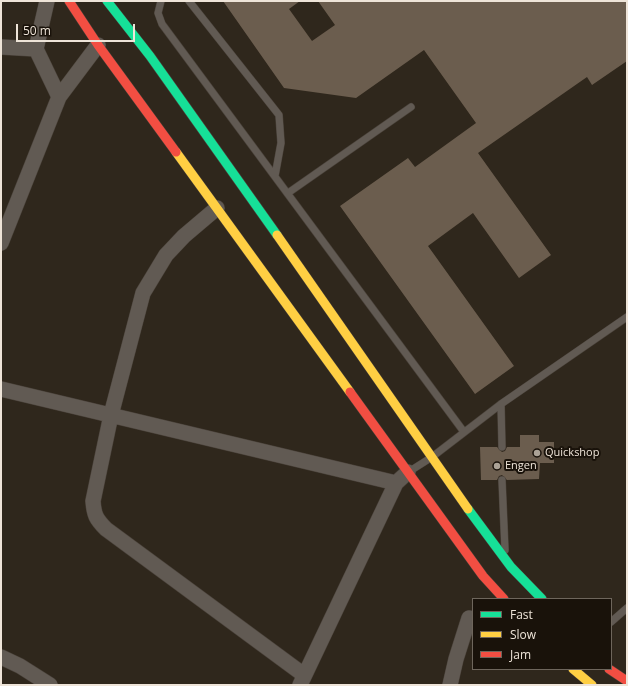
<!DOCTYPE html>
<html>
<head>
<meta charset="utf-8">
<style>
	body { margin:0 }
	#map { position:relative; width:628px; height:686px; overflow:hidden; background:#2f271c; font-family:"Open Sans",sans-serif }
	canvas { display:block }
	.frame { position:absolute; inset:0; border:2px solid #eee4d8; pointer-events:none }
	.legend { position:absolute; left:472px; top:598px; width:140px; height:72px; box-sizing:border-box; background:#19120a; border:1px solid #6e665c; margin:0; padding:5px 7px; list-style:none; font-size:12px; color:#eee4d8 }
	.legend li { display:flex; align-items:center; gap:8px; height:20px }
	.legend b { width:20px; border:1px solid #6e665c }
	.scale { position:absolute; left:16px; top:24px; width:119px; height:18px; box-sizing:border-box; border:2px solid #eee4d8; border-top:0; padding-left:5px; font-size:12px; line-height:14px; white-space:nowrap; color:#eee4d8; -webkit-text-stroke:3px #19120a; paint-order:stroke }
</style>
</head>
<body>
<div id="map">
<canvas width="628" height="686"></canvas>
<div class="frame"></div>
<ul class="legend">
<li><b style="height:5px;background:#16e098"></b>Fast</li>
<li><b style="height:5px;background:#ffcf43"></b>Slow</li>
<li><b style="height:5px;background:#f24e42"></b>Jam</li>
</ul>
<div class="scale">50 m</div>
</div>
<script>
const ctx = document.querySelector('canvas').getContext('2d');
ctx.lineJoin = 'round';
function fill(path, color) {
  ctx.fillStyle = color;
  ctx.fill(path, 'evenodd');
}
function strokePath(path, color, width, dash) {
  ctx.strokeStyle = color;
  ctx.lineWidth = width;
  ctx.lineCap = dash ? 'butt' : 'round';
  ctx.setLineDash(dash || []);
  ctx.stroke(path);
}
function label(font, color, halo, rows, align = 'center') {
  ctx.font = font + ' "Open Sans",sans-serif';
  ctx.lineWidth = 4;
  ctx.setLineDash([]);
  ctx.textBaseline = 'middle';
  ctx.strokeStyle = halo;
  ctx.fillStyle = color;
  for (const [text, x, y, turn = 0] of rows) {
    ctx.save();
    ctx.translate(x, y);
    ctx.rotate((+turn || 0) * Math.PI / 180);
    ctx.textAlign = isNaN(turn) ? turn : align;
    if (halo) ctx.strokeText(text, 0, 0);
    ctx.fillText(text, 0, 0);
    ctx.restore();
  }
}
fill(new Path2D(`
	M223,1H300L289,9L312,41L335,25L318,1H627V61L592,85L587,77L478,153L551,255L519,278L473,213L428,246L514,366L475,394L340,206L408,158L415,167L476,123L424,50L356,98L284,88Z
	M520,435H539V442H554V463H540L539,479L507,480L502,475L499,476L497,480H481L480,447H497L502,452L505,451L507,447H520Z`), '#6b5d4e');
const lane = new Path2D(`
	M161,1L158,13L162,24L464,432
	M189,1L279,115L281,143L275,176
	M288,193L411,107
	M501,404L502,447
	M410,471L432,457L501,404L627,317
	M502,480L505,550
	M611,622L627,608`);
const street = new Path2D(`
	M47,1L36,49L59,97
	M1,47L36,49
	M217,208L184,236L166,255L143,293L111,415L93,501C94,515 96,519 106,529L304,675
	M1,243L59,97L98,45
	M1,389L396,483L408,472
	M1,657L20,666L50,685
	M300,685L396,483
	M450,685L456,659L469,618`);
const fast = new Path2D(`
	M107,1L150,56L277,235
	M468,509L511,567L542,599`);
const slow = new Path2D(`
	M176,152L350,392
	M277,235L468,509
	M573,669L592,685`);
const jam = new Path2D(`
	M69,1L98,45L176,152
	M350,392L483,576L504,599
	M609,669L627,681`);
strokePath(lane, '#4a423a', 8);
strokePath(street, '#4a423a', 16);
strokePath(fast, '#4a423a', 10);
strokePath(slow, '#4a423a', 10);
strokePath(jam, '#4a423a', 10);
strokePath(lane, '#615a53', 7);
strokePath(street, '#615a53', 15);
strokePath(fast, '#16e098', 9);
strokePath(slow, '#ffcf43', 9);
strokePath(jam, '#f24e42', 9);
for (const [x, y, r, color] of [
	[537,453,4,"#aba296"],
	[497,466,4,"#aba296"]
]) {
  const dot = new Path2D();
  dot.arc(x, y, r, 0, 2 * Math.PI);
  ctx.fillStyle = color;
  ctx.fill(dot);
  strokePath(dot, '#19120a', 1.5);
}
label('11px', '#eee4d8', '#19120a', [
	["Quickshop",545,453],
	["Engen",505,466]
], 'left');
</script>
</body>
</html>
